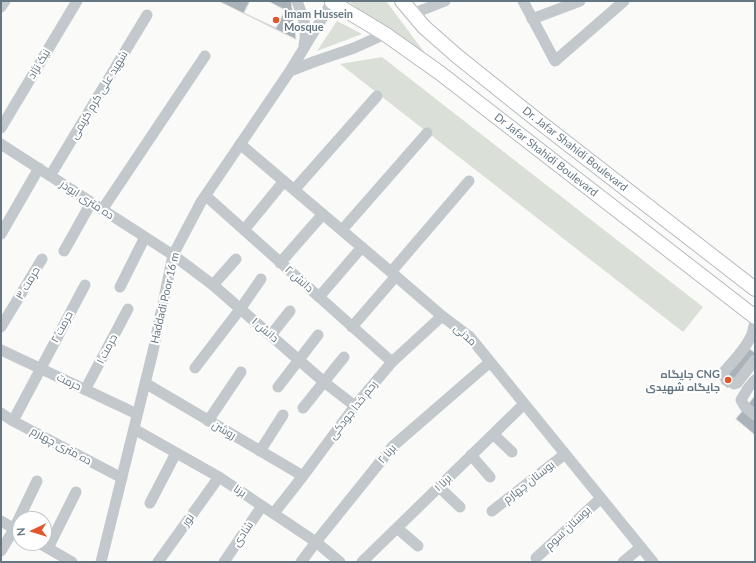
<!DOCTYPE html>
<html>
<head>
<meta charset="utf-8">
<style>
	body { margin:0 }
	#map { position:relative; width:756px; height:563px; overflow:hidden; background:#fafaf8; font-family:Lato,sans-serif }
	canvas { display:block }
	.frame { position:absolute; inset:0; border:2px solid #657683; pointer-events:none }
	.north { position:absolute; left:12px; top:511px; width:40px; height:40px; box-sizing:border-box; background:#fff; border:1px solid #c1c8cd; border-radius:50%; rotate:266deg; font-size:11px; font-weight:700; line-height:16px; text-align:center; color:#657683 }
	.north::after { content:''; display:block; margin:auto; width:14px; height:18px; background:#e4572e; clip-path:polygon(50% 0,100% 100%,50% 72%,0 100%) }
</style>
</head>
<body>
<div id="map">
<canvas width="756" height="563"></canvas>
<div class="frame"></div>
<div class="north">N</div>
</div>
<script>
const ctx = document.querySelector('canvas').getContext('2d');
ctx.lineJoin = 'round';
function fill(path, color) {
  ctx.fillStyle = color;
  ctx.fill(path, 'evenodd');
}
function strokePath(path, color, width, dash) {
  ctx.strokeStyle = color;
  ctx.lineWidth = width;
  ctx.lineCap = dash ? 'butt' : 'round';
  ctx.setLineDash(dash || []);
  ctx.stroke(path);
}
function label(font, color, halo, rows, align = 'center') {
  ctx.font = font + ' Lato,Cairo,sans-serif';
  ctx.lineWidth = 4;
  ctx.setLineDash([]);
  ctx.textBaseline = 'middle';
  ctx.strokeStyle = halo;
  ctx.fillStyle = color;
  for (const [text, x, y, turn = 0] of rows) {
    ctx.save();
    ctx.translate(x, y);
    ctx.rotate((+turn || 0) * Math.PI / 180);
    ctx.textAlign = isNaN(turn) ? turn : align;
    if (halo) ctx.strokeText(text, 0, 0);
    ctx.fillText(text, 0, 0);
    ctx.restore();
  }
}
fill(new Path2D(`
	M348,1H386L436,68Z
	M337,21L362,34L317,51Z
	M382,57L703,307L683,332L340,64Z`), '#dadfd7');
const building = new Path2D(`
	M219,1H291L296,39Z
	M250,1H268L285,10L276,28L244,13Z
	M750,349L755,353V356L728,388L721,383Z
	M755,396V435L736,419Z`);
fill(building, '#aab3b9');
strokePath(building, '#dcdcda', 1);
const major = new Path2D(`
	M402,1L424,27L457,56L537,120L755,289
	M332,2L385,34L440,73L755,317`);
strokePath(major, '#b5babe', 16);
strokePath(new Path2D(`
	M297,1C303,18 308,26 304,45
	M523,1L555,61L624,1
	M1,7L5,1
	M412,14L445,1
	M532,19L580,1
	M290,71L316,61L354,48L385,34
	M1,128L77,1
	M1,144L173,255L213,285L324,382L355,406
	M240,144L391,272L442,316L470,337L653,562
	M50,176L147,15
	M294,190L377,96
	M206,196L392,362
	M102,210L205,56
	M244,230L284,181
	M342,230L427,133
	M1,234L39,168
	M64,251L91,203
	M280,263L323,214
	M391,272L469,181
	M213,285L236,259
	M120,287L145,237
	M319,297L362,247
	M755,322C754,326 753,330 752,334C746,349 733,361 723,373C724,379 729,381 734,384L737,383L755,360
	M1,327L42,259
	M352,327L396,276
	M271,335L290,311
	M1,350L137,414
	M195,368L241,308L261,279
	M755,380L748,388L741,400L745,407L755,415
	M145,383L303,476
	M278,387L318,335
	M85,390L128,309
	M303,408L344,357
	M1,413L13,421L122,478
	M13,421L85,285
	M208,421L241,372
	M134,429L219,477L316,542L340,562
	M493,434L512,452
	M260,451L283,415
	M471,455L490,477
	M439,487L460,507
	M150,503L176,453
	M492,511L565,454
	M274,513L303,476L355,406L392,362L442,316
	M1,521L20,532
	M397,528L418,546
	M39,543L72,562
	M48,548L76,492
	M1,551L14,529L37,481
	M536,558L601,498
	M101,562L153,351L173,255L201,202L290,71L332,2
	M158,562L219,477
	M224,562L262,506
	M301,562L319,538L393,446L490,362
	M362,562L524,404
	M623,562L641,547`), '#c3c8cc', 11);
strokePath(major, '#fff', 14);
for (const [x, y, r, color] of [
	[276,20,4,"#e4572e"],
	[728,380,4,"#e4572e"]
]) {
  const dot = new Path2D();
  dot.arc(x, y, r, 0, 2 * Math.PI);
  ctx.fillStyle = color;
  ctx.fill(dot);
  strokePath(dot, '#fff', 1.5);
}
label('bold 11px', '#657683', '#fff', [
	["Imam Hussein",284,14],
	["Mosque",284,27],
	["جایگاه CNG",720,374,"right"],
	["جایگاه شهیدی",720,387,"right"]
], 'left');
label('11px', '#657683', '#fff', [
	["نیک نژاد",39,64,-59],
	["شهید علی کرم کریمی",99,95,-59],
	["Dr. Jafar Shahidi Boulevard",575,149,38],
	["Dr Jafar Shahidi Boulevard",546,155,38],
	["ده متری ابوذر",87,200,33],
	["دانش ۲",299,279,42],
	["حرمت ۳",28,283,-59],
	["Haddadi Poor 16 m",165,298,-77],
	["حرمت ۲",62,327,-62],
	["دانش ۱",265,330,41],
	["مدنی",465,335,42],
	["حرمت ۱",107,349,-62],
	["حرمت",69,382,25],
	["رحم خدا جودکی",353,410,-52],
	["روشن",224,430,30],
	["ده متری چهارم",61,446,28],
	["برنا ۲",387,454,-49],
	["بوستان چهارم",529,482,-38],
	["برنا ۱",443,483,-44],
	["برنا",240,491,34],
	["نور",188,520,-54],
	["بوستان سوم",568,528,-43],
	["شادی",243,534,-56]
]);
</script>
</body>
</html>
